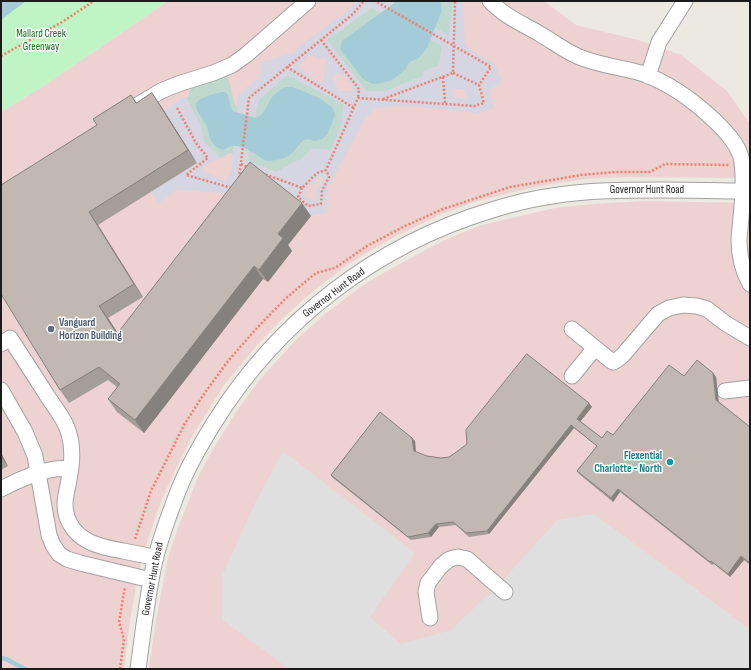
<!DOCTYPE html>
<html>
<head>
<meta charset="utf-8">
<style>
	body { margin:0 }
	#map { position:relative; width:751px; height:670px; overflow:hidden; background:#ece9e1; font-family:"Sofia Sans Condensed",sans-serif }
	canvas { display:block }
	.frame { position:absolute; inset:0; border:2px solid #1b1b1b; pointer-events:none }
</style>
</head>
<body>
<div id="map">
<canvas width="751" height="670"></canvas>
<div class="frame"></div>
</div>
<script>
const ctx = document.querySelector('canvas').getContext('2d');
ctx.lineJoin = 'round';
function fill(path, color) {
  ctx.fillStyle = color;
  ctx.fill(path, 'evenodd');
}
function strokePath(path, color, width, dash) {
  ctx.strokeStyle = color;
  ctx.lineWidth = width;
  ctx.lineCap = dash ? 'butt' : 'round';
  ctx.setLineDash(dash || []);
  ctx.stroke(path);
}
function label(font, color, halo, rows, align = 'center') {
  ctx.font = font + ' "Sofia Sans Condensed",sans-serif';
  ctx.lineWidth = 3;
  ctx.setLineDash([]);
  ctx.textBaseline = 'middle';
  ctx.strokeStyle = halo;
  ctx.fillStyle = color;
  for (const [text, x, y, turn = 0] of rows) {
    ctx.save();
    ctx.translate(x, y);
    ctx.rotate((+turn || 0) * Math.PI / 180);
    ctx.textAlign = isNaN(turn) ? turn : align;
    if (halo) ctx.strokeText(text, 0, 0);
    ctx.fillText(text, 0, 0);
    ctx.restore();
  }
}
fill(new Path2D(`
	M168,1H544L576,25L638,40L681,55L727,91L750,124V178L627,177L599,178L578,180L551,184L521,190L471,203L442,214L396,236L370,251L347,265L307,296L280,321L258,344L224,385L194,433L179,462L162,499L151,530L138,574L129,628L124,669H1V112L45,85Z
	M644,201L750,203V669H149L156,620L168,558L178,528L198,477L209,456L236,412L262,377L295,341L324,315L346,298L368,282L398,265L429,248L454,236L482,225L555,208L593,204Z`), '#edd2d1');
fill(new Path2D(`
	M390,1H451L453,3L449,36Z
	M372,8L442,46L439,66L423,71V76L385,91H366L327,40Z
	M227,73L235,105L238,106L233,154L230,153L221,158L204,142L201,126L186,97H188L192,86Z
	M287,74L343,104L342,125L331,150L311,149L301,159L276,172L249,161L248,155L258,101Z`), '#bfd9ce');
fill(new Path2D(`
	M1,1H168L45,85L1,112Z`), '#bff5c5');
fill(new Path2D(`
	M283,451L415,553L370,617L401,644L451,630L502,581L557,520L594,514L750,629V669H289L223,620L222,576L255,503Z`), '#dfdfdf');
fill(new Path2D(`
	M356,1H390L449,36L453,3L451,1H463L465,46L495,64L502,83L489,89L494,108L478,113L408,106L376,108L366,117L328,187L327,212L311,216L259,175L199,246L225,193L176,190L159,203L151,192L197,163L164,112L180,99L186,97L201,126L204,142L221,158L204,166L202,171L225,181L231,172L238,106L237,99L239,95L247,88L246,87L258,79L259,80L262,62L296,52L295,50L337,18H340L345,14ZM372,8L442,46L439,66L423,71V76L385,91H366L327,40ZM309,55L326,60L323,83L314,80L299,66ZM338,72L351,83L354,91H338L333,77ZM287,75L343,104L342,125L331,150L311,148L301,159L276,172L249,161L248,155L258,101ZM452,89H464L467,99L453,97ZM319,177H324L318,187L315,201L304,197L307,186L314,183Z`), '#d6d6e2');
fill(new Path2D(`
	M1,1H26L1,20Z
	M411,1H439L441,3L442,10L427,48L419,58L409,62L405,70L392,80L382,83L373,84L363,79L340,49L342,41L396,2H409Z
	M286,87H293L319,98L333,108L335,115L328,133L322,139L315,141L307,139C300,141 298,147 293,152C284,160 278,160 266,161C258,156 243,144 232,146C229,146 226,149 224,150C218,149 215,146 212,142C208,137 209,129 206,124C203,119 195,111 196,105C198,98 205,97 211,95C215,94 222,90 226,93C232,98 227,107 235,112L256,118C267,114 267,101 275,94C278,91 282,89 286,87Z`), '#a3cbd8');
strokePath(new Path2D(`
	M1,658L6,659L25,669`), '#a3cbd8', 4.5);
const minor = new Path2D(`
	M490,1C504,16 523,24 540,34C552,41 564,50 577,56C597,65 620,67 641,73C670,83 693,100 715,121C725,131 737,143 741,157C746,181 741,215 739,239C739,255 742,270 750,284
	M648,76L659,42L685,1
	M136,106L161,91L178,84L213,73L232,65L246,55L308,1
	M572,329L610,360L613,362L617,360L623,355L658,314L669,308L683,305L697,306L707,309L725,323L750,338
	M1,344L10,338C23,358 36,378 48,397C56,409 66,421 69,434C75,454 70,475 66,495C62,515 71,533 90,542C100,547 112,549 123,551C134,553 145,555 156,558
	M572,376L595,348
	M1,390L25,432L35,456L49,535L53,545L59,554L67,559L80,563L151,580
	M725,391L750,388
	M1,489C18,480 36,472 55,469C60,468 65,469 71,468
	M430,618L426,592L428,583L440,567L448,560L453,558L458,557L467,559L505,592
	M138,669C143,633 147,596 155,560C161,536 170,512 179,489C188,466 201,444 214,423C278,320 376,245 492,210C511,204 531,199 552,196C588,190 625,190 662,190C691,190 721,191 750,191`);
strokePath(minor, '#a2a2a2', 17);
strokePath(new Path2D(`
	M321,40L359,89L358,98
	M1,56L62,22L94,1
	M287,67L354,108
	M453,73L479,85
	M443,77L445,104
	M383,99L453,73L455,1
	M177,108L196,143L208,158L186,175L232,188
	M241,164L249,168
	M262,173L302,188L317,173L326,170L358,98L474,106L484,103L479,85L491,67L375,1
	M239,178L249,98L321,40L353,14L364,1
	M302,188L298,197L308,206L321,204L322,191L329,177L326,170
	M135,539L151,491L184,425L204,394L228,361L256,329L286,298L316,273L335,268L367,246L405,226L443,209L510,187L581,175L615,172H650L665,164L730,165
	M120,669L124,639L119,622L125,587`), '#f17e6d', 2.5, [2, 2]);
strokePath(minor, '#fff', 15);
fill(new Path2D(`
	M131,95L136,102L161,106L197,163L98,225L143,297L108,318L118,333L311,216L288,245L292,251L268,282L263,279L144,433L117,412L108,399L117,387L108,380L69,403L60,390L97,125Z
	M713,373L716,377L718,401L750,427V565L744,560L730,577L714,564L712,565L620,492L613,502L579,474L577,471L597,446L574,428L489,534L469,537L456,525L439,527L431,537L411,540L333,478L331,475L412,438L415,441L416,452L427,456L441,458L449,457L592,407L580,421L602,438L613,435L684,376Z
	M1,453L8,466L1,470Z`), '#a59e98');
fill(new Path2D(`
	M152,93L161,106L197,163L188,150Z
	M302,203L311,216L288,245L292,251L268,282L259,270L278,234Z
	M89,212L98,225L143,297L134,284Z
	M254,266L263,279L144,433L135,420Z
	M99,306L108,318L126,346L117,334Z
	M713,373L716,377L719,403L716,400Z
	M589,403L592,407L580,422L577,419Z
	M571,425L574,428L489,534L487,531Z
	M412,438L415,441L416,455L414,451Z
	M1,453L8,466L1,457Z
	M618,489L620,492L613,502L611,498Z
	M436,524L439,527L431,537L428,533Z
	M741,556L744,560L730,577L728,574Z`), '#86817c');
const building = new Path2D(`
	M152,93L188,150L89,212L134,284L99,306L117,334L250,162L302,203L278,234L283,238L259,270L254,266L135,420L108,399L120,384L99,367L60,390L1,294V185L97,125L93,119L131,95L136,103Z
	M527,354L589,403L577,419L602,438L607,431L613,435L669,365L684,376L697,360L713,373L716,400L750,427V563L741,556L728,574L711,561L710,562L618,489L611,498L577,471L597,446L571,425L487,531L466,533L453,522L436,524L428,533L408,537L331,475L380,412L412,438L414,451L427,456L441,458L449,457L455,453L467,444L466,430Z`);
fill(building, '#c0b8b1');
strokePath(building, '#86817c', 1);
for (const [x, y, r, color] of [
	[51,329,4,"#5c6f8a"],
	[670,462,4,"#0f9aa8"]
]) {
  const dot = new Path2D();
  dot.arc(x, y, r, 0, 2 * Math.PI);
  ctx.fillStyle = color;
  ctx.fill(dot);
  strokePath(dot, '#fff', 1.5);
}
label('11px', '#11711b', '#fff', [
	["Mallard Creek",41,34],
	["Greenway",41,47]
]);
label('11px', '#1b1b1b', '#fff', [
	["Governor Hunt Road",647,190],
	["Governor Hunt Road",334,293,-37],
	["Governor Hunt Road",153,579,-79]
]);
label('bold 11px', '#4e5e75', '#fff', [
	["Vanguard",59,323],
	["Horizon Building",59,336]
], 'left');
label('bold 11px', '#0d838f', '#fff', [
	["Flexential",662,456],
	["Charlotte - North",662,469]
], 'right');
</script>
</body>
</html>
